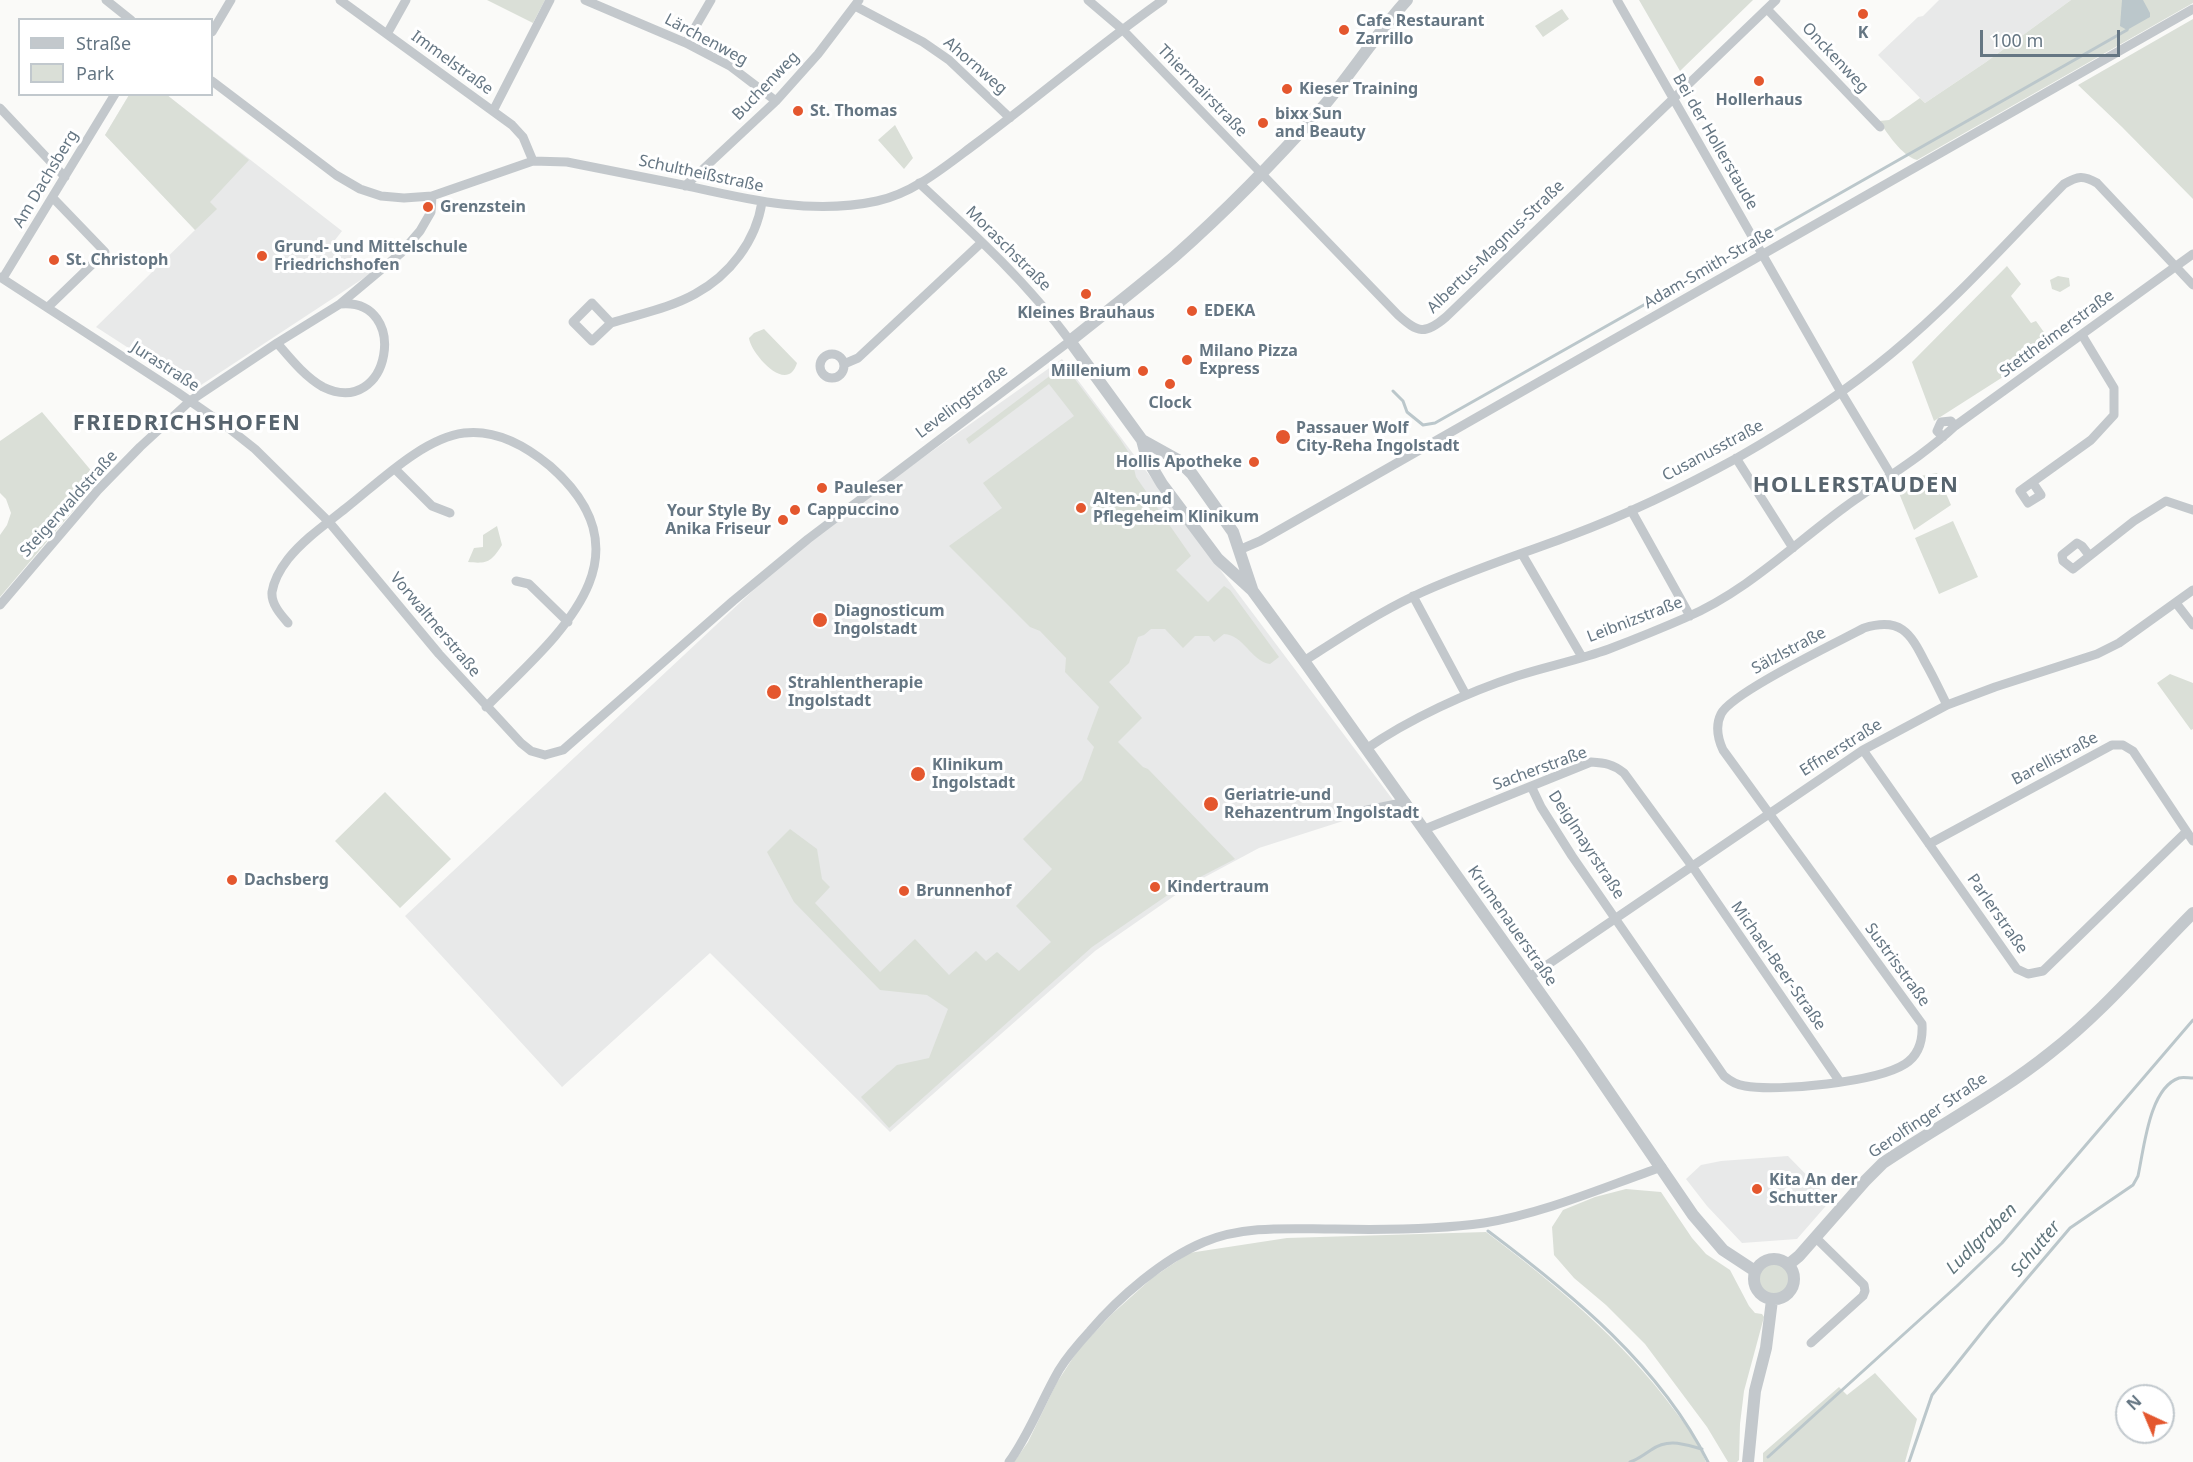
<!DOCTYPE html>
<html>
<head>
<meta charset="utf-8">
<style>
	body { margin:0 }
	#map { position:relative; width:2193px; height:1462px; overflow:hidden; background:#fafaf8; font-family:"Noto Sans",sans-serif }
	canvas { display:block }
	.legend { position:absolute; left:18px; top:18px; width:195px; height:78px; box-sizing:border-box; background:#fff; border:2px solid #c1c8cd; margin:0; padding:8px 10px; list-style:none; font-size:18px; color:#657683 }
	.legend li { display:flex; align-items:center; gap:12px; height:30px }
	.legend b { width:30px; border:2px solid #c1c8cd }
	.north { position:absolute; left:2115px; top:1384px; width:60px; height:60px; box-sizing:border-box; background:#fff; border:2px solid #c1c8cd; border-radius:50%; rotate:316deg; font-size:16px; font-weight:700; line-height:24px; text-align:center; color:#657683 }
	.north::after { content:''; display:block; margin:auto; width:21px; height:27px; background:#e4572e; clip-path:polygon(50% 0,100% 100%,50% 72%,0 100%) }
	.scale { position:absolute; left:1980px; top:30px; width:140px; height:27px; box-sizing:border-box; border:3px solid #657683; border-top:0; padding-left:8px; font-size:18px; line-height:21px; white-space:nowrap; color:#657683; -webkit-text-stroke:4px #fff; paint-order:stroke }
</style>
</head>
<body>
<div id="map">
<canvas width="2193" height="1462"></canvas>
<ul class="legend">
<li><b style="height:8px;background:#c3c8cc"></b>Straße</li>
<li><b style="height:16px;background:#dadfd7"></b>Park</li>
</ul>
<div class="north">N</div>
<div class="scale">100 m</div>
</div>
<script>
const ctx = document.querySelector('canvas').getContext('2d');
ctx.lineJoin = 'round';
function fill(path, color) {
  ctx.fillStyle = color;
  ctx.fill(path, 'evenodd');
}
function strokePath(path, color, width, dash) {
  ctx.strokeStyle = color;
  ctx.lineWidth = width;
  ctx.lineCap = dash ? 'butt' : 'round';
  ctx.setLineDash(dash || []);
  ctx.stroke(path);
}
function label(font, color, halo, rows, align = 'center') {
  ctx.font = font + ' "Noto Sans",sans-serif';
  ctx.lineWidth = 6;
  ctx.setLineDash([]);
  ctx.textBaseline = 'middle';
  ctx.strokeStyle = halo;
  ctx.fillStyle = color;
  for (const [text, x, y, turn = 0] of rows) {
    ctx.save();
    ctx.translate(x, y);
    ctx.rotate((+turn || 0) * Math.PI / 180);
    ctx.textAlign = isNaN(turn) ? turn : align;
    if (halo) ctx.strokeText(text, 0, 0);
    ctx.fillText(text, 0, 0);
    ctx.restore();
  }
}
fill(new Path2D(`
	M1939,0H2071L1986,62L1925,103L1878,55L1918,17L1923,16Z
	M129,95H167L342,231L335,240L373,272L198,387L192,389L96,327L195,230L105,135Z
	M1062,359L1396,804L1259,848L1190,885L1095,951L890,1132L710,953L562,1087L405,916L808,539Z
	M1788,1156L1831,1200L1797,1239L1742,1243L1707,1206L1686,1179L1701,1165L1721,1161Z`), '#e8e9e9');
fill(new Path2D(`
	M487,0H545L533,23Z
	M1639,0H1753L1680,71Z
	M2071,0H2193V3L1917,160C1901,155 1888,134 1879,121L1889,120L1920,98L1925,103L1986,62Z
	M1562,9L1569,19L1543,37L1535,26Z
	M2193,19V199L2122,127L2078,85Z
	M129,95H167L249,160L210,202L217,209L195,230L105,135Z
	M895,125L913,158L904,169L878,140Z
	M2007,266L2021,284L2011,296L2031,323L2036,321L2053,345L1934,421L1912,362Z
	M2058,276L2069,278L2070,286L2060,292L2052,289L2050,280Z
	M764,329L797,363C787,396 750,352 749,338L754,333Z
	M1055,372L1071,374L1120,439L1131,456L1136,477L1191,556L1176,570L1208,602L1224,586L1230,590L1279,657L1270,664C1251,661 1244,635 1224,634L1214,642L1209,636H1195L1183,648L1165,629H1151L1144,635L1138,637L1129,663L1109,682L1142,718L1118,742L1143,767L1148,769L1235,859L1175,890L1092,947L889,1128L861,1097L897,1065L929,1058L948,1009L927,995L880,990L794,902L767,852L790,829L817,849L822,879L830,887L815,903L880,972L915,939L949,975L976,951L986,961L997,952L1019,971L1051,942L1016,906L1052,869L1023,839L1082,780L1094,747L1087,739L1099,707L1065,672L1066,658L1040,631L1030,627L949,546L1002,508L983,483L1074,416L1049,384L969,444L966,439Z
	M42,412L99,480L0,597V535L7,525L11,513L6,499L0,493V441Z
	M1937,473L1951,505L1914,530L1894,481Z
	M1953,521L1978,577L1939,594L1915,538Z
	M497,526L502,545C491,562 488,564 468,562L474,548L483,547V535Z
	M2170,674L2193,683V729L2191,730L2157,683Z
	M385,792L451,859L400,908L335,841Z
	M1626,1189L1661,1192L1692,1238L1706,1254L1730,1270L1749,1306L1755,1313L1762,1314L1764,1317L1744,1391L1740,1424L1739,1460L1737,1462H1728L1707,1427L1645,1344L1606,1305L1574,1278L1554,1255L1552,1227L1563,1210L1595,1197Z
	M1486,1232C1555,1284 1624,1341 1675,1411C1687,1427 1699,1443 1706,1462H1014L1028,1442L1056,1384L1078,1350L1112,1314L1152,1278L1189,1253L1287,1238Z
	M1759 1279a15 15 0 1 1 30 0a15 15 0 1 1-30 0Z
	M1875,1373L1917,1419L1905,1462H1763V1453L1839,1387L1847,1395Z`), '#dadfd7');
fill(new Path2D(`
	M2122,0H2143L2150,13V17L2127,30L2120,26Z`), '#bbc7cb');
strokePath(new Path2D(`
	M1772,232L2127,30L2128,27
	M1393,391L1403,401L1407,412L1423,425L1435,423L1741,250
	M1488,1231C1572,1294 1660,1366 1708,1462
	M1768,1457L1957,1286L2002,1243L2193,1020
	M1630,1462C1639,1459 1643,1455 1651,1450C1668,1438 1683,1444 1702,1449
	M1909,1462L1932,1395L1990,1322L2070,1228L2133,1185L2138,1176C2144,1149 2149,1088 2179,1078C2182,1077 2189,1078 2193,1078`), '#bbc7cb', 3);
strokePath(new Path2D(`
	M106,0L131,20
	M340,0L512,125L523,137L533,161
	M585,0L686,43L730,66L776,101
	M1088,0L1122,29L1398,315C1418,333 1425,335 1446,317L1776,0
	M1617,0L1841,392L1891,475
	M855,6L923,42L949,60L1010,118
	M1767,9L1880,127
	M212,32L231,0
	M387,34L406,0
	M686,43L711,0
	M212,81L336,175L360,189L381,196L404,198L432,196L533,161L567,162C607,170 648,178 688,186C750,200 813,215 877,201C915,193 948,164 978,142C1041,95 1099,45 1163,0
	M0,108L65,177
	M493,111L550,0
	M685,186L776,101L818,54L859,0
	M0,277L177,392L226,426L255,449L329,522L439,654L521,743L531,751L545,755L563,750L733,601L808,539L1070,341C1027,282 972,232 919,183
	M3,278L115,94
	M592,303L611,323L592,341L573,322Z
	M48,307L105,252L53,198
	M611,323C639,314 670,308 695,294C730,275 756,241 762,202
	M277,343C290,358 305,377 323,387C391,420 411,297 340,304
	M820 366a12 12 0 1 1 24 0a12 12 0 1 1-24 0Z
	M844,364L858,358L981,243
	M1943,437L1937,431L1941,422L1951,421L1955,426
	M1736,458L1793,548
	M395,469L432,506L450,513
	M2033,483L2041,495L2028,503L2020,491L2091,440L2114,415V388L2082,335
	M1631,510L1690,616
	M1239,550L1260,541L2193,9
	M1522,554L1582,657
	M2089,555L2082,546L2077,543L2062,555L2063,561L2073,569L2134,521L2166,501L2193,510
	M516,581L529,584L568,622
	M1413,596L1466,695
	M2176,603L2193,625
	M0,605L98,490L140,447L190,401L277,343L340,304L401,253L420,231L431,212L432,196
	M288,623C281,615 271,604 272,592C274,580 281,568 288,559C304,539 326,524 346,508C378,483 423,438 464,433C497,429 526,446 550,466C656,559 555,637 486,707
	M1304,661C1340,638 1376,614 1414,596C1465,572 1519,555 1572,535C1628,514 1684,487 1737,458C1791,427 1844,393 1892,353C1954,302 2008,241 2064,184C2078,176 2083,175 2097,183L2193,285
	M1366,749C1409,719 1468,692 1517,676C1548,666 1579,660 1609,649C1635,639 1660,629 1685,618C1746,592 1793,545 1845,507C1882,480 1922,457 1955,426L2193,254
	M1863,750L2017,969L2028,974L2043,971L2186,832
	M1531,786L1541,807L1572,856L1724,1076C1730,1081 1737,1085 1745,1086C1778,1092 1877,1082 1905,1064C1919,1055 1923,1040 1922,1024L1723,750C1718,739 1715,726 1721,714C1731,693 1838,642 1864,628C1900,617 1910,632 1925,662C1933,676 1940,691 1947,705
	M1348,814L1406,802
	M1425,829L1591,762C1605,763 1613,764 1624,773L1692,866L1840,1082
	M1929,844L2112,745H2123L2133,751L2193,841
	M1528,978L1863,750L1947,705L1995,687L2097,654L2119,643L2193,590
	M1811,1343L1863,1296L1865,1291L1864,1285L1816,1238
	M1009,1462C1030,1433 1041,1401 1059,1370C1067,1357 1079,1343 1090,1331C1119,1297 1163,1259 1204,1242C1245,1225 1291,1229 1334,1229C1383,1230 1435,1230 1484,1223C1545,1213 1604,1187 1662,1167`), '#c3c8cc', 9);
strokePath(new Path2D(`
	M1407,0C1376,34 1352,73 1322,108C1276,160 1226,211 1174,257C1140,286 1105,313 1070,341L1142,440L1147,459L1162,484L1218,559L1252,590L1304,661L1579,1048L1693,1215L1723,1250L1755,1271
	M1142,440L1178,460L1192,474L1233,532L1252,589
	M1754 1279a20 20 0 1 1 40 0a20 20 0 1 1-40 0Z
	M1788,1265L1799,1256L1865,1181L1883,1163C1938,1126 1999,1094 2050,1053C2103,1012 2146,960 2193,913
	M1748,1462L1755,1391L1766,1348L1772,1300`), '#c3c8cc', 12);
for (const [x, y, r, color] of [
	[1863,14,6,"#e4572e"],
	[1344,30,6,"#e4572e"],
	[1759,81,6,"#e4572e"],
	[1287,89,6,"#e4572e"],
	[798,111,6,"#e4572e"],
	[1263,123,6,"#e4572e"],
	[428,207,6,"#e4572e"],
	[262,256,6,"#e4572e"],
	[54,260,6,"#e4572e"],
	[1086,294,6,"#e4572e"],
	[1192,311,6,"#e4572e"],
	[1187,360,6,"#e4572e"],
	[1143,371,6,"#e4572e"],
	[1170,384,6,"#e4572e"],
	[1283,437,8,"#e4572e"],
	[1254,462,6,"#e4572e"],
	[822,488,6,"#e4572e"],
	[1081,508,6,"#e4572e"],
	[795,510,6,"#e4572e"],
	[783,520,6,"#e4572e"],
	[820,620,8,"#e4572e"],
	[774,692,8,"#e4572e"],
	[918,774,8,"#e4572e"],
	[1211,804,8,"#e4572e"],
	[232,880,6,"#e4572e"],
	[1155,887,6,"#e4572e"],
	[904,891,6,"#e4572e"],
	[1757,1189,6,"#e4572e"]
]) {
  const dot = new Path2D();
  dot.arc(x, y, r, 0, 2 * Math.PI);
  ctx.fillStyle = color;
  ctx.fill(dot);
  strokePath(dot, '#fff', 2);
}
label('bold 16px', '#657683', '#fff', [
	["Cafe Restaurant",1356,21],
	["Zarrillo",1356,39],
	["K",1863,33,"center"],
	["Kieser Training",1299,89],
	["Hollerhaus",1759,100,"center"],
	["St. Thomas",810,111],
	["bixx Sun",1275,114],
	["and Beauty",1275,132],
	["Grenzstein",440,207],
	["Grund- und Mittelschule",274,247],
	["Friedrichshofen",274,265],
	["St. Christoph",66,260],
	["EDEKA",1204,311],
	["Kleines Brauhaus",1086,313,"center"],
	["Milano Pizza",1199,351],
	["Express",1199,369],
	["Millenium",1131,371,"right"],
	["Clock",1170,403,"center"],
	["Passauer Wolf",1296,428],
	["City-Reha Ingolstadt",1296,446],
	["Hollis Apotheke",1242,462,"right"],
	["Pauleser",834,488],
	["Alten-und",1093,499],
	["Pflegeheim Klinikum",1093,517],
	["Cappuccino",807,510],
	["Your Style By",771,511,"right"],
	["Anika Friseur",771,529,"right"],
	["Diagnosticum",834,611],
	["Ingolstadt",834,629],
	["Strahlentherapie",788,683],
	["Ingolstadt",788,701],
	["Klinikum",932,765],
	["Ingolstadt",932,783],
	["Geriatrie-und",1224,795],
	["Rehazentrum Ingolstadt",1224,813],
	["Dachsberg",244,880],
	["Kindertraum",1167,887],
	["Brunnenhof",916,891],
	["Kita An der",1769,1180],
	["Schutter",1769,1198]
], 'left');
label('16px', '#657683', '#fff', [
	["Lärchenweg",706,40,28],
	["Onckenweg",1835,58,47],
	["Immelstraße",452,63,36],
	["Ahornweg",975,66,41],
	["Buchenweg",766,86,-46],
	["Thiermairstraße",1202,91,46],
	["Bei der Hollerstaude",1715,142,60],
	["Schultheißstraße",701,174,12],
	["Am Dachsberg",46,179,-59],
	["Albertus-Magnus-Straße",1496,247,-44],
	["Moraschstraße",1008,249,45],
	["Adam-Smith-Straße",1709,268,-30],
	["Stettheimerstraße",2057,334,-36],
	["Jurastraße",165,367,33],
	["Levelingstraße",962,402,-37],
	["Cusanusstraße",1713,451,-28],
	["Steigerwaldstraße",69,504,-48],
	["Leibnizstraße",1635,620,-21],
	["Vorwaltnerstraße",435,625,50],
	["Sälzlstraße",1789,651,-28],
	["Effnerstraße",1841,748,-32],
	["Barellistraße",2055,759,-28],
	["Sacherstraße",1540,769,-20],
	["Deiglmayrstraße",1586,845,57],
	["Parlerstraße",1997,914,55],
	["Krumenauerstraße",1512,926,55],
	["Sustrisstraße",1897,965,54],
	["Michael-Beer-Straße",1778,966,55],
	["Gerolfinger Straße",1928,1116,-34]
]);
label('italic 18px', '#60757c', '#fff', [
	["Ludlgraben",1982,1239,-45],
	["Schutter",2036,1249,-50]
]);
ctx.letterSpacing = '1.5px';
label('bold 22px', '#57646e', '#fff', [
	["FRIEDRICHSHOFEN",187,424],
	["HOLLERSTAUDEN",1856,486]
]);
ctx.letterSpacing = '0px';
</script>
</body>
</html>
